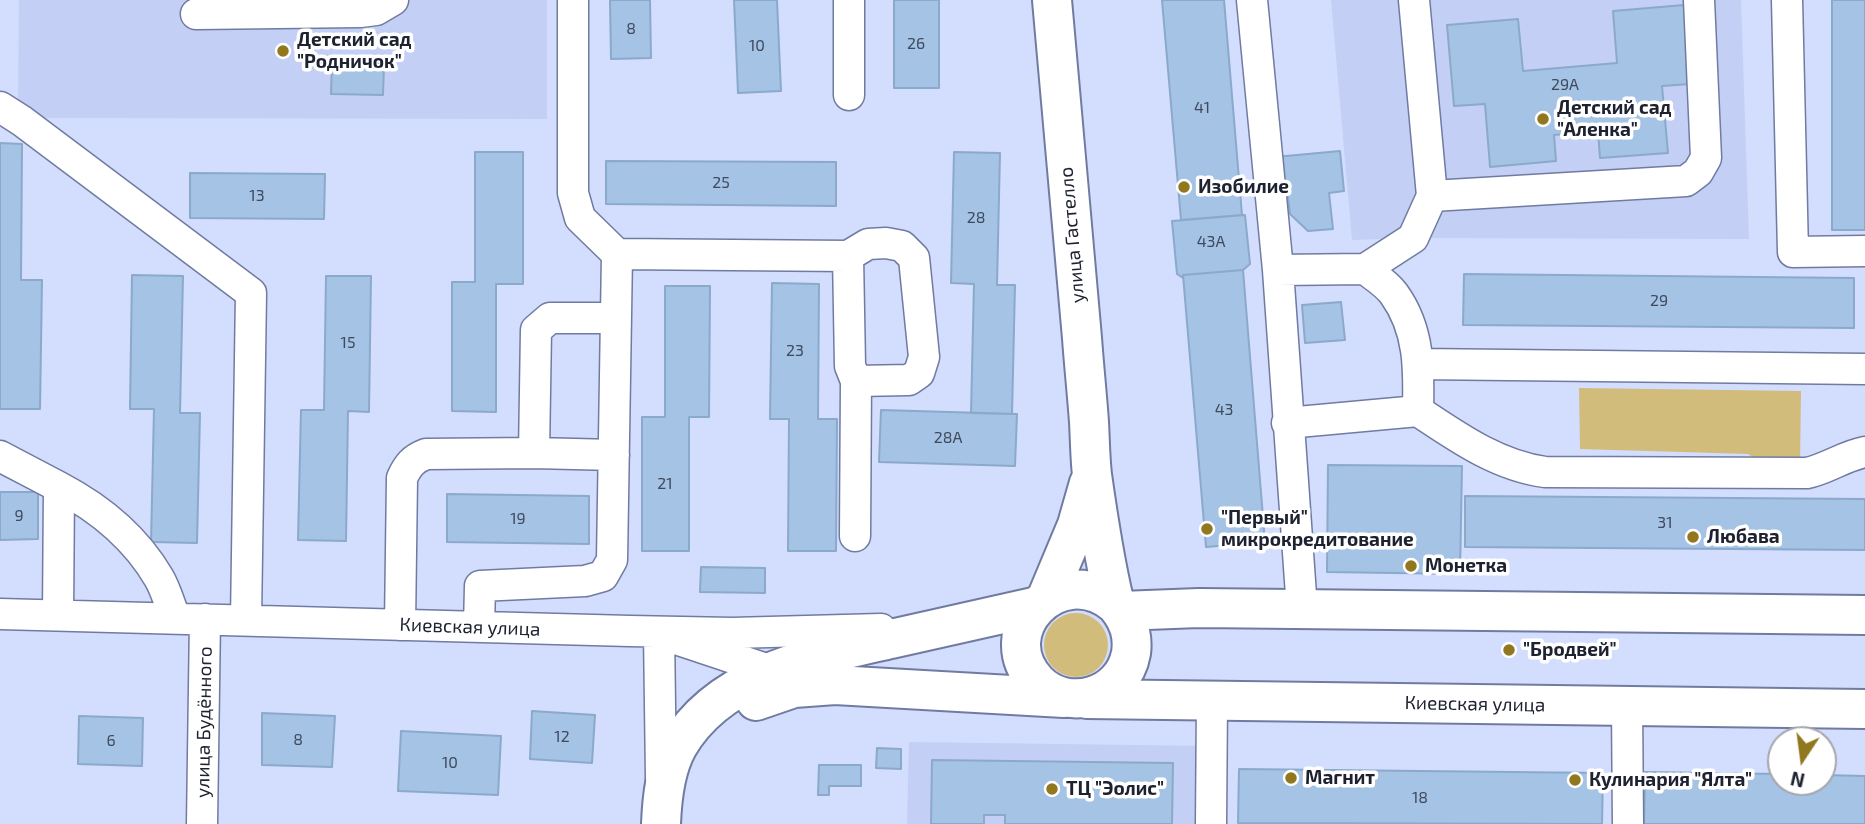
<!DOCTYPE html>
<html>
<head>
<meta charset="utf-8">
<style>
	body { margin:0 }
	#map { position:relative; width:1865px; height:824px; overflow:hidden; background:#d3ddfe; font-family:"Exo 2",sans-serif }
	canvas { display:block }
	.north { position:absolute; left:1767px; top:726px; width:70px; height:70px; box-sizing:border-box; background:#fff; border:2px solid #a5a6ac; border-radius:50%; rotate:193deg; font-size:19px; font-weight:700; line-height:28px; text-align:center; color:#1d2130 }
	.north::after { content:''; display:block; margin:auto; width:24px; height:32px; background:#91771d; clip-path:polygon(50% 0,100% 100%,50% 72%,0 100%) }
</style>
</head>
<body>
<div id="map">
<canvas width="1865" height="824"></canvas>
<div class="north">N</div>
</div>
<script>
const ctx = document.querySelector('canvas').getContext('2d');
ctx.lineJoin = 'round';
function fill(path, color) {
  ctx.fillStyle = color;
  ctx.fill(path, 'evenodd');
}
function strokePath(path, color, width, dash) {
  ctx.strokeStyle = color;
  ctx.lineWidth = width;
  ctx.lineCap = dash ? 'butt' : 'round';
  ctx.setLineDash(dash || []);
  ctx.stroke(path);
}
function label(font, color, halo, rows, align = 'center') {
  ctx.font = font + ' "Exo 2",sans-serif';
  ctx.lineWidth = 7;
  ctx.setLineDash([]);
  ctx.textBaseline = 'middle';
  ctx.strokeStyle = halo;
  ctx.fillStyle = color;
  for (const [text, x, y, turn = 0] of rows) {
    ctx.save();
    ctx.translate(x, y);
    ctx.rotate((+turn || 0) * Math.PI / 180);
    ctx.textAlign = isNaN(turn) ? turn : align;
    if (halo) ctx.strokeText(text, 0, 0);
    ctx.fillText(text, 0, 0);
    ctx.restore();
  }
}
fill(new Path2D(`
	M19,0H547V119L38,118L18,102Z
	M1331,0H1741L1749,239L1413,238L1352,240Z
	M909,742L1211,746V824H907Z`), '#c4cff5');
fill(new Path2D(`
	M1579,388L1801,391L1800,466H1767L1748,454L1580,449Z
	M1044 645a32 32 0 1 1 64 0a32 32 0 1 1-64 0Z`), '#d2bc7b');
const building = new Path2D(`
	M610,0H650L651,58L611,59Z
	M734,0H777L781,91L738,93Z
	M894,0H939V88H894Z
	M1162,0H1224L1242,215L1181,220Z
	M1832,0H1865V230H1832Z
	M1684,5L1691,84L1662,86L1668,153L1600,158L1598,131L1554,135L1556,161L1490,167L1485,104L1454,106L1447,25L1518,19L1523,71L1617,63L1613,11Z
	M332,62L384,64L383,95L331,94Z
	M0,143L22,144L21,280H42L40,409H0Z
	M1340,151L1344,191L1329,193L1333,229L1308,231L1290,214L1286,182L1277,183L1275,157Z
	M475,152H523V284H496V412L452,411V282H475Z
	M954,152L1000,153L997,285H1015L1012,414L971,413L974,284L951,283Z
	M606,161L836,162V206L606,204Z
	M190,173L325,174L324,219L190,218Z
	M1245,215L1250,264L1243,270L1183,275V278L1177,274L1172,221Z
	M1243,270L1265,542L1206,547L1183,275Z
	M1464,274L1854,278V328L1463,325Z
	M132,275L183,276L180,413H200L197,543L151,542L154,409H130Z
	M326,276H371L369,412L348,411L346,541L298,540L301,410H324Z
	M772,283L819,284L818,419H837L836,551H788L789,419H770Z
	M665,286H710L709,417H689V551H642V417H665Z
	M1341,302L1345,340L1305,343L1302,305Z
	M881,410L1017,414L1015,466L879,462Z
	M1328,465L1462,466L1460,574L1327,572Z
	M0,492H38V539L0,540Z
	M447,494L589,496V544L447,542Z
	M1465,496L1865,499V550L1465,547Z
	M701,567L765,568V593L700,592Z
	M532,711L595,715L592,763L530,759Z
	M262,713L335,716L332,767L262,765Z
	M79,716L143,718L142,766L78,764Z
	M401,731L501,736L498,795L398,791Z
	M877,748L901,749V769L876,768Z
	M932,760L1173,763L1172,824H1005V815H984V824H931Z
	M819,765H861V786H829V795H818Z
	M1239,769L1603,773L1602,824L1238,823Z
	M1645,772L1781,774V782H1823V775L1865,776V824H1644Z`);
fill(building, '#a4c3e5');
strokePath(building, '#8ba9ca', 2);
const minor = new Path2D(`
	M1252,0L1278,270L1302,609
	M1787,0L1793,252L1865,251
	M196,14L360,12L376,10L393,0
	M849,95V0
	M0,107L22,121L251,293L246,620
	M1432,196L1686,181L1698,172L1706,158L1699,0
	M617,254L848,256L850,366L856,381L855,536
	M848,256L868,244L886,243L902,246L914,258L924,357L919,373L909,380L856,381
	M1365,269L1413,238L1432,196L1414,0
	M1278,270L1365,269C1374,276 1387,284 1394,294C1420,330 1419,370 1418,411L1287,423
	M1419,364L1865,369
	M1418,411C1457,437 1498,466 1545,472L1807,473C1827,469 1844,456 1865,452
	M614,455L534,453L536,330L550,318H616
	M0,456L59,487L58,615
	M59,487C101,509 135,537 159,578C166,590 170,605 175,618
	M0,614L630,631L732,633L881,629
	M400,625L402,478C408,465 413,459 426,454L534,453
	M479,627L480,586L585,581L603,576L612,560L617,254L580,218L573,193V0
	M659,632L661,778
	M679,640L772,671
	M1627,706L1628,824
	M202,824L205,619
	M1211,824L1212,700`);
const major = new Path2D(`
	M1052,0C1062,113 1072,225 1082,338C1084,366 1087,394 1089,422C1090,440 1090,457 1092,475C1098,517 1104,559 1114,600C1115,606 1119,608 1122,613C1130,625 1133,640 1131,653C1123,698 1067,713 1037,682C989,632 1059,558 1115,604
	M1046,599L1077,525L1089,483
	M1121,611L1199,608L1865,615
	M1087,699L1865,709
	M756,701L794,688L835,685L1064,698
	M661,824C662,798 665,769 678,746C720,673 816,656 891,639C940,628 989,617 1038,606`);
strokePath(minor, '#707ba1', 33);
strokePath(major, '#707ba1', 42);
strokePath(minor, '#fff', 30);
strokePath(major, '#fff', 38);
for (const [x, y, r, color] of [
	[283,51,7,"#91771d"],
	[1543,119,7,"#91771d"],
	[1184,187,7,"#91771d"],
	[1207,529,7,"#91771d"],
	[1693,537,7,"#91771d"],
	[1411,566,7,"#91771d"],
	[1509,650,7,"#91771d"],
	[1291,778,7,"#91771d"],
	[1575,780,7,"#91771d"],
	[1052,789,7,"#91771d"]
]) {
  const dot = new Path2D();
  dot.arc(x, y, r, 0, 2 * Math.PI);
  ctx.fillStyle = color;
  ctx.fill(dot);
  strokePath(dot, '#fff', 2.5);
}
label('16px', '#3f4a5d', null, [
	["8",631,29],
	["26",916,44],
	["10",757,46],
	["29А",1565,85],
	["41",1202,108],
	["25",721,183],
	["13",257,196],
	["28",976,218],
	["43А",1211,242],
	["29",1659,301],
	["15",348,343],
	["23",795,351],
	["43",1224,410],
	["28А",948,438],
	["21",665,484],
	["9",19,516],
	["19",518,519],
	["31",1665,523],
	["12",562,737],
	["8",298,740],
	["6",111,741],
	["10",450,763],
	["18",1420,798]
]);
label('bold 19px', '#1d2130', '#fff', [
	["Детский сад",297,40],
	["\"Родничок\"",297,62],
	["Детский сад",1557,108],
	["\"Аленка\"",1557,130],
	["Изобилие",1198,187],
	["\"Первый\"",1221,518],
	["микрокредитование",1221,540],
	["Любава",1707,537],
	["Монетка",1425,566],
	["\"Бродвей\"",1523,650],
	["Магнит",1305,778],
	["Кулинария \"Ялта\"",1589,780],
	["ТЦ \"Эолис\"",1066,789]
], 'left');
label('19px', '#1d2130', '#fff', [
	["улица Гастелло",1072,235,-95],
	["Киевская улица",470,627,2],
	["Киевская улица",1475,704,1],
	["улица Будённого",204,722,-89]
]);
</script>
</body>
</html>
